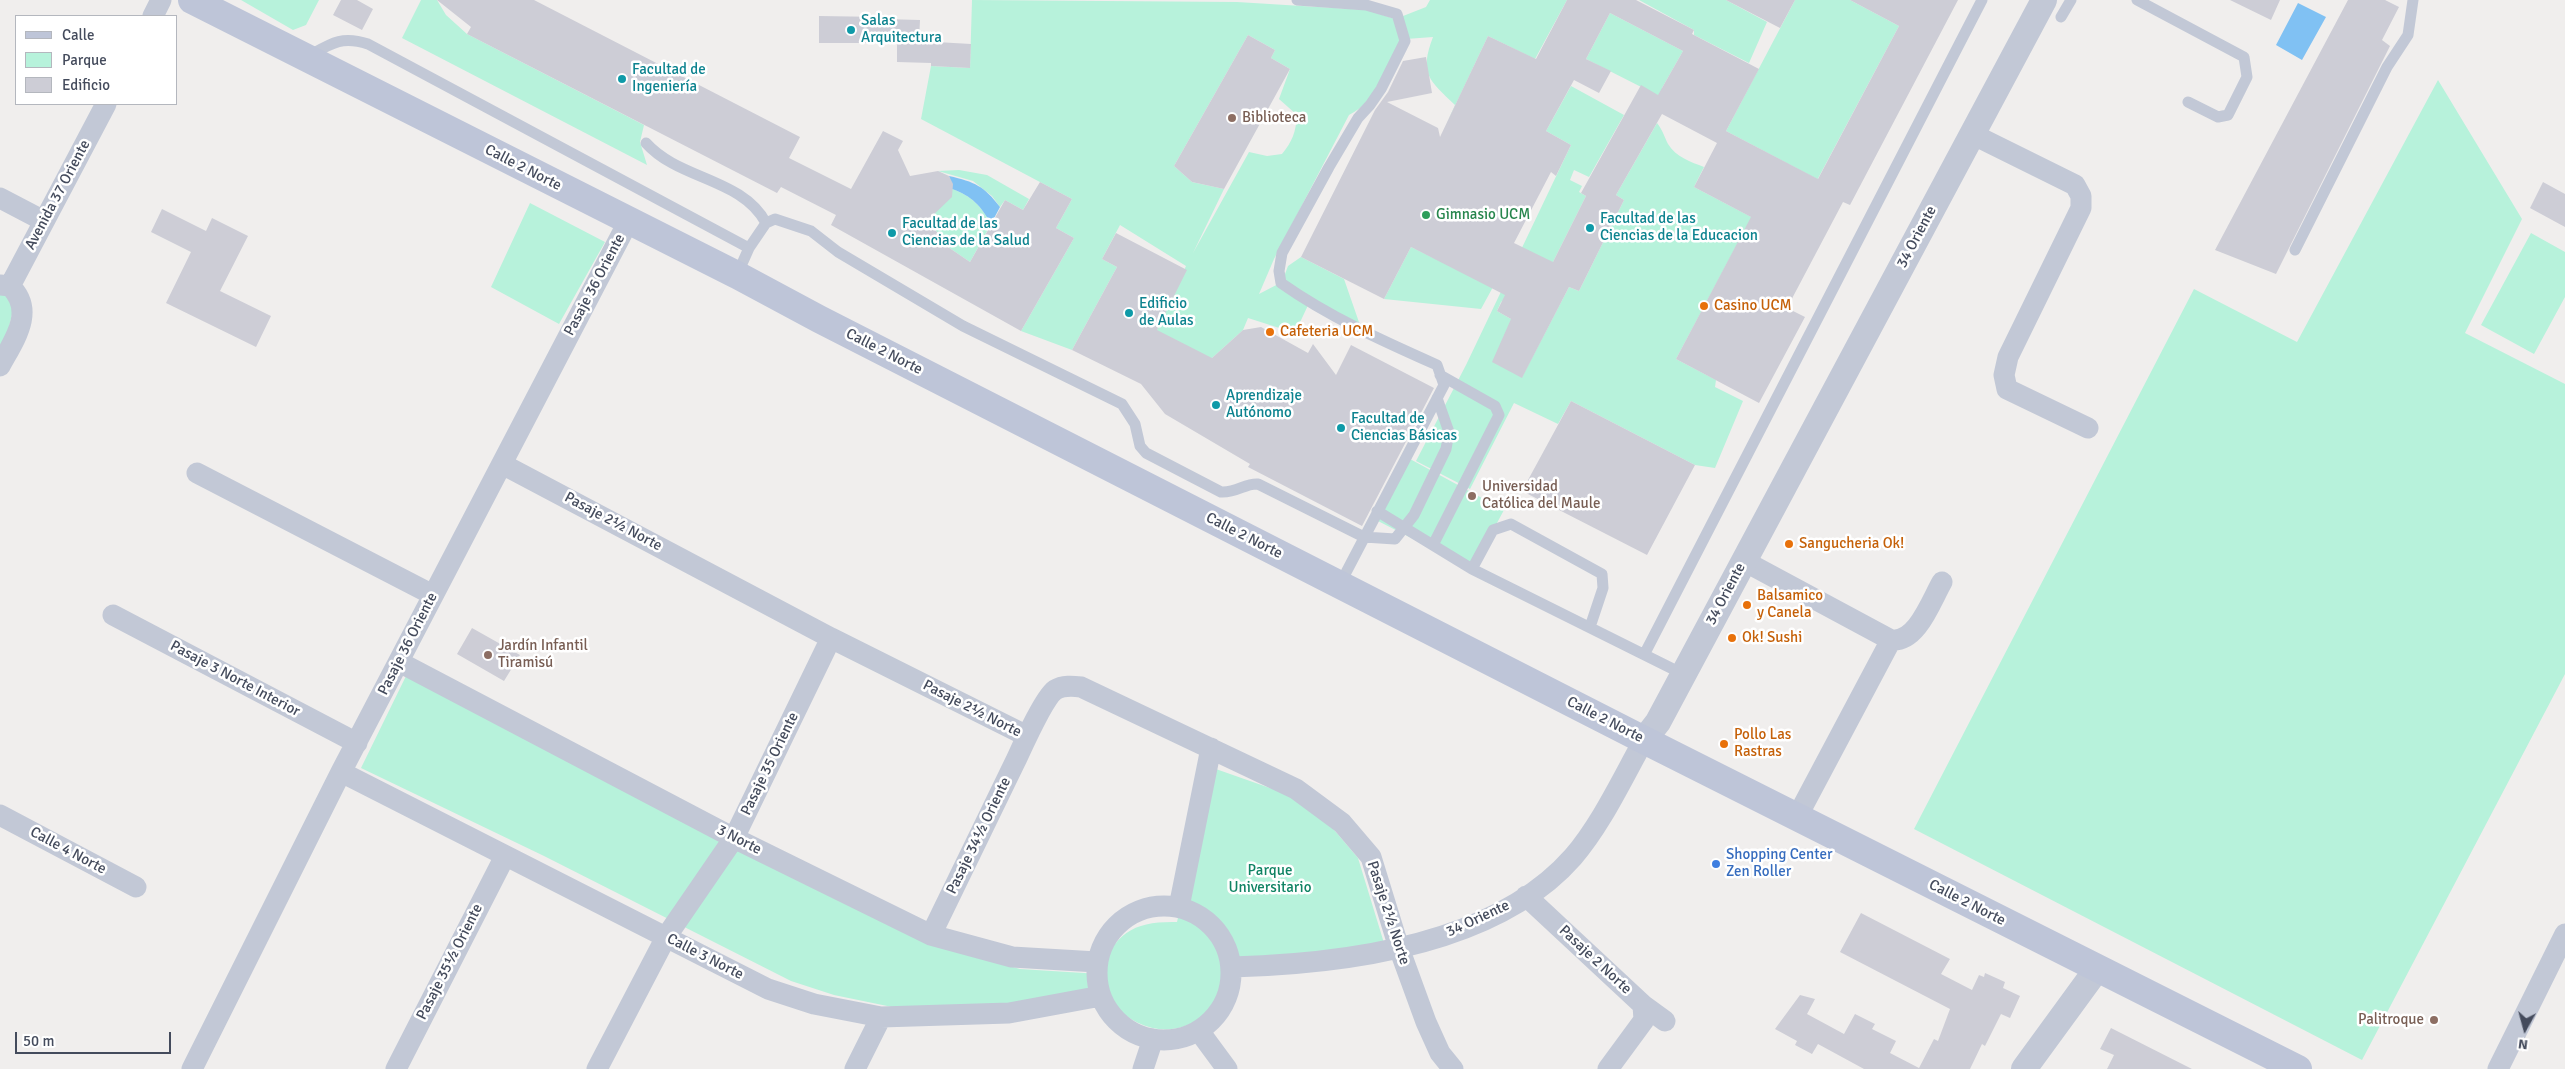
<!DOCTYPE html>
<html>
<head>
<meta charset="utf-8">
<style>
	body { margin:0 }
	#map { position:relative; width:2565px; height:1069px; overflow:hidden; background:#f0eeed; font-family:Signika,sans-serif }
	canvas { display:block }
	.legend { position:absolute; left:15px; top:15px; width:162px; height:90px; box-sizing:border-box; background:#fff; border:1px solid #b4b7be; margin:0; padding:6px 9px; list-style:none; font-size:15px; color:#444b5c }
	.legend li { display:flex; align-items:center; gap:10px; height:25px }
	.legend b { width:25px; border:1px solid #b4b7be }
	.north { position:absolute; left:2500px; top:1004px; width:50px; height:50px; -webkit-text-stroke:4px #fff; paint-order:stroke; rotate:187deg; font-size:14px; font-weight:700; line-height:20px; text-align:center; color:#444b5c }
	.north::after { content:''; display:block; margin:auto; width:18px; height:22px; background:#444b5c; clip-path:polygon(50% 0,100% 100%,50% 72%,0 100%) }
	.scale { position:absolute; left:15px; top:1032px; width:156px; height:22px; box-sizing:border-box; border:2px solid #444b5c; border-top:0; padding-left:6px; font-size:15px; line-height:18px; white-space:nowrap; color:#444b5c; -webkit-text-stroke:4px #fff; paint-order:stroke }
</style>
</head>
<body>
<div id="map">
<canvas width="2565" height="1069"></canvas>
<ul class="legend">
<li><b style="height:6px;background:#bec5d8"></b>Calle</li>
<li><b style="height:14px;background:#b7f2db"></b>Parque</li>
<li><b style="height:14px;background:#cdcdd6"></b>Edificio</li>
</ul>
<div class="north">N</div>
<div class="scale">50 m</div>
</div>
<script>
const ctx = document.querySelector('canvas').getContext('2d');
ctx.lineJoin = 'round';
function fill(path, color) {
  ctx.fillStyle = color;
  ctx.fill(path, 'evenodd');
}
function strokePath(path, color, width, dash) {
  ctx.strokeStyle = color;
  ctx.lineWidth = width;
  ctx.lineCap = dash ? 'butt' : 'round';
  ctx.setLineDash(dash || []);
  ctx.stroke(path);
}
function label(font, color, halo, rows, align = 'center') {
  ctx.font = font + ' Signika,sans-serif';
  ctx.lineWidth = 5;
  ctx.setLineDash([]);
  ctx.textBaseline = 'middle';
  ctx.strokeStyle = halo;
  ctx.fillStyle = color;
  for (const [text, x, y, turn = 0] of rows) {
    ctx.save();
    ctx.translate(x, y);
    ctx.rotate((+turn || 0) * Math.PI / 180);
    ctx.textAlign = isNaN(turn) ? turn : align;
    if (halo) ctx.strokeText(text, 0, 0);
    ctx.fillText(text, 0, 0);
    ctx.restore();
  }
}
fill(new Path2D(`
	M241,0H319L306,25L293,30Z
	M421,0H437L446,15L467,34L644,125L640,142L647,165L402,38Z
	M972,0L1237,2L1367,10L1395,19L1402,41C1388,69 1378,100 1349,115L1274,259L1259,294L1282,282L1288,266L1301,257L1344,279L1361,328L1310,301L1295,333L1248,318L1243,330L1212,358L1146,354L1186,266L1120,225L1102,259L1117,267L1072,350L1021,331L1074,238L1056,228L1072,199L921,119L931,66L970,68ZM1248,35L1275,50L1271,58L1290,69L1279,99L1297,115C1296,132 1292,142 1282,154L1267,156L1249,152L1193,253L1224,189L1192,182L1174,166Z
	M1430,0H1567L1535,59L1488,36L1446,125L1455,105C1429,80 1419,74 1433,37L1406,39L1398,18L1426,7Z
	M1639,0H1726L1767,22L1749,63L1694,35V30Z
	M1795,0H1850L1899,26L1814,186L1817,179L1726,131Z
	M1610,13L1683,51L1662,88L1720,118L1716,125L1586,59Z
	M2438,80L2522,219L2465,333L2565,384V674L2362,1060L1914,829L2194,289L2297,342Z
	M1571,86L1624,115L1589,177L1574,170L1570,180L1582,186L1579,192L1586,196L1553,262L1501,302L1497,311L1511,319L1522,377L1569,287L1579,291L1624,200L1616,195L1657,123C1663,131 1664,136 1668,144C1676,157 1691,162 1704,167L1694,187L1778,231L1740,239L1676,359L1716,380L1715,387L1743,401L1715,468L1695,465L1571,401L1558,424L1514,403L1470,489L1416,461L1466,365L1571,145L1546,131Z
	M959,170L987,175L1029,199L1023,210L1005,200L1000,207L992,196L973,181L938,171Z
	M952,189C972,196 981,206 991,224L970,262L948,247L928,220Z
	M530,203L605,242L559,324L491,287Z
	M2531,233L2565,252V297L2534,354L2481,325Z
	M1411,247L1493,287L1481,309L1384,299Z
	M0,285L17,293L0,366Z
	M1410,459L1504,510L1472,569L1376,520Z
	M406,676L945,948L1020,969L1100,974C1114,932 1135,921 1177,922L1213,768L1287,794L1330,825L1358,858L1384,943L1297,959L1227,961C1224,1030 1155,1053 1110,1001L897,1008L834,995L791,981L544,856L361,768Z`), '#b7f2db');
fill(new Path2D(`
	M2298,3L2326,17L2302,60L2276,45Z
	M949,176C975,182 984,186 1000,207L991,224C981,206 972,196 952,189Z`), '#80c1f3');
fill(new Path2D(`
	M341,0H357L373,9L362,30L333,15Z
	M437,0H534L800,137L789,158L851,189L883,131L903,141L898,150L910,176L938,171L949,176L953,184L952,197L928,220L948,247L970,262L1005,200L1023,210L1040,182L1072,199L1056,228L1074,238L1021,331L831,225L836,215L781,187L777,193L467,34L471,27Z
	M1567,0H1636L1694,30L1692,34L1759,69L1726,131L1818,179L1899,26L1850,0H1958L1850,205L1843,202L1787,308L1805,317L1759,403L1676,359L1751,217L1694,187L1717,143L1662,114L1616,195L1624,200L1579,291L1569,287L1522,378L1492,362L1511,319L1497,311L1505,295L1411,247L1384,299L1301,257L1375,110L1388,92L1403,61L1426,57L1432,93L1387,102L1438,128L1440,137L1488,36L1536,59ZM1610,13L1683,51L1658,95L1641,85L1581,193L1586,196L1553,262L1514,243L1551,172L1556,176L1571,145L1546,131L1574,80L1599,93L1611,71L1586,59Z
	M1726,0H1795L1780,28Z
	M2230,0H2280L2271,20Z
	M2348,0H2385L2399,7L2382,40L2390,46L2276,274L2215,250Z
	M819,16L883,17V19L920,20L919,41L971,44L970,68L931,66V63L897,62V43H819Z
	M1248,35L1275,50L1271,58L1290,69L1224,189L1192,182L1174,166Z
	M2543,182L2565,194V227L2530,208Z
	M162,209L206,231L212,218L248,236L220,291L271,316L256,347L166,303L191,252L151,232Z
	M1116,233L1187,270L1157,330L1212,358L1243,330L1261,327L1308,353L1313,344L1336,375L1351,345L1434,388L1362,526L1248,467L1250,464L1165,414L1141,384L1072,350L1117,267L1102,259Z
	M1571,401L1695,465L1647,555L1522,491Z
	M472,628L520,655L504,681L457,654Z
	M1861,913L1950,959L1941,974L1972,990L1979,975L1984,977L1985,973L2005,982L2003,988L2020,996L2010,1018L2001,1014L1985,1046L1982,1044L1970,1069H1864L1818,1044L1812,1054L1795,1045L1797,1041L1775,1029L1800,995L1815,999L1807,1014L1844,1034L1855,1014L1875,1024L1872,1029L1896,1041L1890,1053L1919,1068L1934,1039L1938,1041L1950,1009L1840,952Z
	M2111,1028L2192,1069H2107L2114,1055L2100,1049Z`), '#cdcdd6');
strokePath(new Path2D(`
	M1297,0L1366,5L1397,14L1405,41L1381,89L1370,105L1358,118L1329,167L1282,253L1279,271L1281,283C1329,317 1383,341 1437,365L1444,385L1340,584
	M2137,0L2244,57L2247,77L2228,115L2218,117L2188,102
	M2061,17L2071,0
	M307,57C330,44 341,35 368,44L749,248L766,223L775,219L811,231L838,252L963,326L1122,404L1135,424L1140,446L1146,453L1221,492C1237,493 1245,483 1258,484L1364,537L1395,539L1414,515L1446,449L1449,432L1437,398
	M646,143C679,180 742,178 766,223
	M2295,250L2387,67L2408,35L2413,0
	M737,275L749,248
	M1377,511L1472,569L1683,674
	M1433,545L1499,415L1495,406L1440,375
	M1472,569L1493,530L1511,524L1602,574L1603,588L1590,627
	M1645,653L1982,0`), '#c2c8d6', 11);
strokePath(new Path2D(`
	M153,16L161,0
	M1972,134L2075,185L2081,196V208L2008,357L2004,375L2007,389L2088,428
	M0,198L44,221
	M0,285L10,286C36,311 14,340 0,366
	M10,286L106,104
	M502,464L831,638L1027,736
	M197,473L433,595
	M1744,561L1891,640C1917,643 1931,601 1942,582
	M113,615L357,743
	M399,662L734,838L931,935L1012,957L1097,962
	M341,772L768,989L814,1004L881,1017L1009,1013L1101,996
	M0,815L136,887
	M1797,817L1891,640
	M1526,896L1643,1005L1665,1021
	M1097 973a67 67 0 1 1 134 0a67 67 0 1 1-134 0Z
	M1179,907L1211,748
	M931,935C960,876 988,818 1016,760C1023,745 1044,698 1055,690C1063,685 1073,686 1081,687L1296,789L1342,823L1371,857L1399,948L1426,1022L1440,1053L1453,1069
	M1232,967C1343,964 1495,946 1573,857C1602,823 1622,779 1644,740
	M1199,1031L1227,1069
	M192,1069L341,772L628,222
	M396,1069L505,856
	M597,1069L666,937L734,838L831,638
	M855,1069L881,1017
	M1143,1069L1153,1039
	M1608,1069L1644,1020L1643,1005
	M2498,1069L2565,934`), '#c2c8d6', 21);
strokePath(new Path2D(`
	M1644,740L1658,722L2044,0
	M2024,1069L2097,969`), '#c2c8d6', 26);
strokePath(new Path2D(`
	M192,0L737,275L819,319L1644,740L2298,1069`), '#bec5d8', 28);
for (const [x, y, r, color] of [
	[851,30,5,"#0f9aa8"],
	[622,79,5,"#0f9aa8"],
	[1232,118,5,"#8d6e63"],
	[1426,215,5,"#2e9e5b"],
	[1590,228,5,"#0f9aa8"],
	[892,233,5,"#0f9aa8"],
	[1704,306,5,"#e8710a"],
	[1129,313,5,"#0f9aa8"],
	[1270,332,5,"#e8710a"],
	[1216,405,5,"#0f9aa8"],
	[1341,428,5,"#0f9aa8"],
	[1472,496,5,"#8d6e63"],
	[1789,544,5,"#e8710a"],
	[1747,605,5,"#e8710a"],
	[1732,638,5,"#e8710a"],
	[488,655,5,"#8d6e63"],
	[1724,744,5,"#e8710a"],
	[1716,864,5,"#3f7fe0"],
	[2434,1020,5,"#8d6e63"]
]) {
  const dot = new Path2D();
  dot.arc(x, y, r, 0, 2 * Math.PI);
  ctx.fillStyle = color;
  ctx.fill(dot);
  strokePath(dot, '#fff', 2);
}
label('15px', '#0d838f', '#fff', [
	["Salas",861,21],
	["Arquitectura",861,38],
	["Facultad de",632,70],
	["Ingeniería",632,87],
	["Facultad de las",1600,219],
	["Ciencias de la Educacion",1600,236],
	["Facultad de las",902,224],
	["Ciencias de la Salud",902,241],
	["Edificio",1139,304],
	["de Aulas",1139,321],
	["Aprendizaje",1226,396],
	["Autónomo",1226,413],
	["Facultad de",1351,419],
	["Ciencias Básicas",1351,436]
], 'left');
label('15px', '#785e54', '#fff', [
	["Biblioteca",1242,118],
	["Universidad",1482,487],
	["Católica del Maule",1482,504],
	["Jardín Infantil",498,646],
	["Tiramisú",498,663],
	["Palitroque",2424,1020,"right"]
], 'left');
label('15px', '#444b5c', '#fff', [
	["Calle 2 Norte",523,168,27],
	["Avenida 37 Oriente",58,195,-62],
	["34 Oriente",1917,237,-62],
	["Pasaje 36 Oriente",595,285,-62],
	["Calle 2 Norte",884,352,27],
	["Pasaje 2½ Norte",613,522,28],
	["Calle 2 Norte",1244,536,27],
	["34 Oriente",1726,594,-62],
	["Pasaje 36 Oriente",408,644,-63],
	["Pasaje 3 Norte Interior",235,679,28],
	["Pasaje 2½ Norte",972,709,27],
	["Calle 2 Norte",1605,720,27],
	["Pasaje 35 Oriente",770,764,-64],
	["Pasaje 34½ Oriente",979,836,-64],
	["3 Norte",739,840,27],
	["Calle 4 Norte",68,851,28],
	["Calle 2 Norte",1967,903,27],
	["Pasaje 2½ Norte",1388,913,72],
	["34 Oriente",1478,919,-25],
	["Calle 3 Norte",705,957,27],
	["Pasaje 2 Norte",1595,960,43],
	["Pasaje 35½ Oriente",450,962,-63]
]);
label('15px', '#27864d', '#fff', [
	["Gimnasio UCM",1436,215]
], 'left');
label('15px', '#c56008', '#fff', [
	["Casino UCM",1714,306],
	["Cafeteria UCM",1280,332],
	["Sangucheria Ok!",1799,544],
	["Balsamico",1757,596],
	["y Canela",1757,613],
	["Ok! Sushi",1742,638],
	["Pollo Las",1734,735],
	["Rastras",1734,752]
], 'left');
label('15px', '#366cbe', '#fff', [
	["Shopping Center",1726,855],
	["Zen Roller",1726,872]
], 'left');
label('15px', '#0f8363', '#fff', [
	["Parque",1270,871],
	["Universitario",1270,888]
]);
</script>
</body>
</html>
